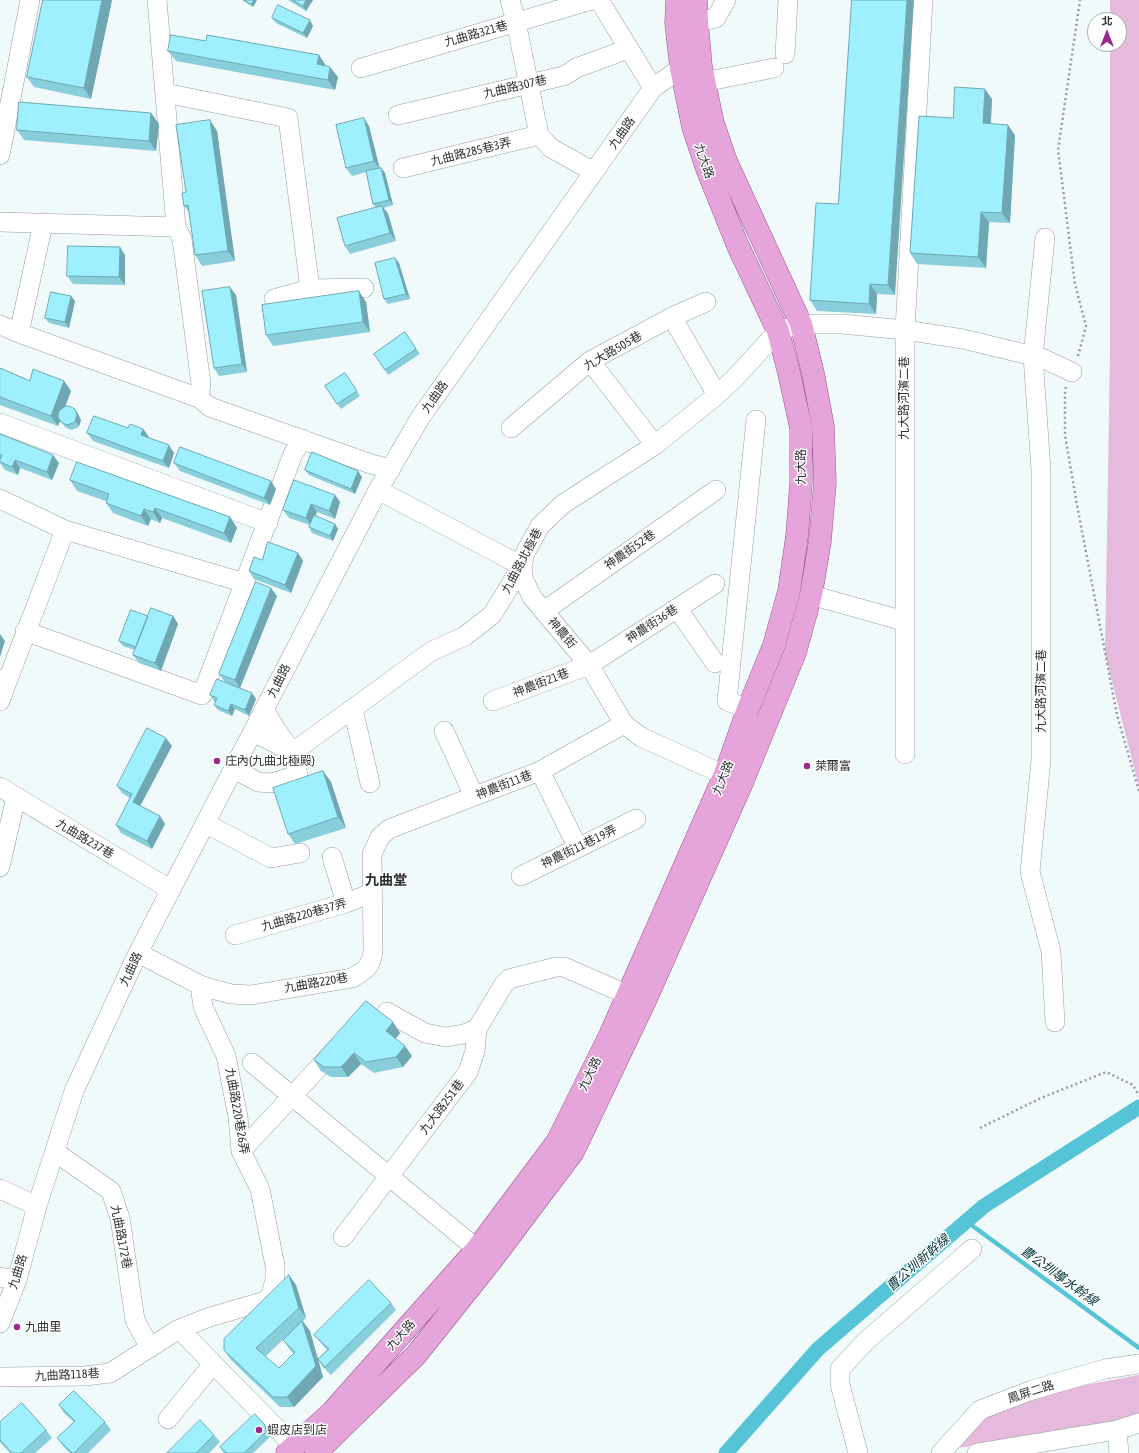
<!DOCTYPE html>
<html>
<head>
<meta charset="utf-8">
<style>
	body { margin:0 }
	#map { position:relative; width:1139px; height:1453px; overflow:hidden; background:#f1fafb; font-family:"Asap Condensed","Noto Sans TC",sans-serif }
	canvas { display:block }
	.north { position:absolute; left:1087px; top:12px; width:40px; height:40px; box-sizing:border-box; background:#fff; border:1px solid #acadad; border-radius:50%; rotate:0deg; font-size:11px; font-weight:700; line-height:16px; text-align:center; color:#2f3233 }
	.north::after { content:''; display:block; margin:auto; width:14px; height:18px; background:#992a89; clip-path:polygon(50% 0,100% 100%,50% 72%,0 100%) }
</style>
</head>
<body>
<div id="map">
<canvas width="1139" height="1453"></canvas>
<div class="north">北</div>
</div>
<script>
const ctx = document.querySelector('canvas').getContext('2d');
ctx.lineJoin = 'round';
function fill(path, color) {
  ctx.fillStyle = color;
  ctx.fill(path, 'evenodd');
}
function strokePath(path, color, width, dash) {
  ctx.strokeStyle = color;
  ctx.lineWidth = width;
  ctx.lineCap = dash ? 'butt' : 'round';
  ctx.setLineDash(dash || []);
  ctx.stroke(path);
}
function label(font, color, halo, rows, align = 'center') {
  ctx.font = font + ' "Asap Condensed","Noto Sans TC",sans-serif';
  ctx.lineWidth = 3;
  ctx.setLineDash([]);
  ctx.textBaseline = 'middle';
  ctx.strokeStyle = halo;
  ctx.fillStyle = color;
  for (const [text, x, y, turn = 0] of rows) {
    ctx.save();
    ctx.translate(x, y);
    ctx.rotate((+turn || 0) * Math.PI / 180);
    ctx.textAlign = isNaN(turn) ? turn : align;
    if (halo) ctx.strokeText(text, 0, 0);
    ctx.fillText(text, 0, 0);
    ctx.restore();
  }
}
fill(new Path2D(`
	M1110,0H1139V787L1105,654L1110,352V44H1119V20H1110Z
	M1139,1375V1415L1109,1425L957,1448L989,1410L1053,1391Z`), '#e6badc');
strokePath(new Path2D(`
	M966,1221L1139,1348`), '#56c4d7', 4.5);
strokePath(new Path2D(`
	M726,1453L818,1349L984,1206L1139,1107`), '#56c4d7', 15);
const minor = new Path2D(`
	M157,0L176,227L182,239L201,384L199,398
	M510,0L516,22L539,135L551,148L594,172
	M599,0L653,88
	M682,23L697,22L716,18L726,0
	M785,54L788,0
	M361,68L592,0
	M704,82L774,68
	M165,93L288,118L310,289L274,299
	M398,115L563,76L569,73L576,68L628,49
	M0,155L30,0
	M403,168L539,135
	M0,222L176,227
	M1045,238L1033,356L1041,470V760L1030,872L1051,951L1055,1022
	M310,289L364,288
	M672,317L717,395
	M0,325L19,333L43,224
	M19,333L199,398L210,407L371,464L391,469
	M590,361L655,445
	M0,423L268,523
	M511,428L590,361L672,317L706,302
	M378,490L522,566L523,578L532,597L589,665L624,724L641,737L738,781
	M0,499L65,530
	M811,595L904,621
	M677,608L715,663
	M544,611L716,490
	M25,631L202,695L293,454L303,439
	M0,679L7,682L65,530L245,583
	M0,701L7,682
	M493,701L589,665L715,584
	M353,709L370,783
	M748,709L727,701L756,420
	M444,731L474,796
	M253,732L293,752L432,651L465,636L492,615L522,566L525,553L540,526L563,504L655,445L717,395L735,378L778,331L801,324H842L905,330L963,339L1042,358L1072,372
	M905,754V330L923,0
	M234,769L258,782L271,783L298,775L293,752L281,737L264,710
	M540,771L578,848
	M0,787L171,890
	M205,823L271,858L300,853
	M332,857L346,903
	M0,867L16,797
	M521,876L636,819
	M235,935L346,903L372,893
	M138,953L200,985L212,989L231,994L251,995L352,978C366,970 371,967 373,951L372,854L380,837L389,829L540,771L624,724
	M387,1012L425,1033L446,1037L464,1034L477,1029L504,984L509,979L556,967H564L628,995
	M252,1063L477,1249
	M241,1151L337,1048
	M55,1152L111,1191L120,1218L135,1320L150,1348
	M0,1189L37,1206
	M343,1237L468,1072L475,1051L477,1029
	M0,1277L17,1280
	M0,1323L17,1280L37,1206L74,1091L138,953L378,490L420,418L653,88L681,68L695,66
	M179,1329L294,1446
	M0,1377L85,1376L110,1373L179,1329L210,1317L265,1301L271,1295L275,1280V1266L260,1189L241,1151L238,1117L226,1056L203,1007L200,985
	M168,1419L213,1364
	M1117,1430L1119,1453
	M858,1453L840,1384V1369L865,1342L972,1249
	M941,1453L980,1410L1032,1390L1105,1369L1139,1364
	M977,1453L1117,1430L1139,1423`);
const major = new Path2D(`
	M287,1453L332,1412L477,1249L557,1142L610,1035L725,774L748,709L774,645L789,591L797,536L801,482V428L789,373L778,331L738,246L707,169L693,127L681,68L676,23L677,0
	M316,1453L416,1355L491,1261L573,1152L645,1001L742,783L795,653L811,595L820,541L825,483L823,426L813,373L801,324L726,161L713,123L701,66L697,22L696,0`);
strokePath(minor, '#969e9f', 20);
strokePath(major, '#9a568f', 23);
strokePath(new Path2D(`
	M1078,356L1086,326L1075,284L1058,150L1080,0
	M1066,387L1065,390V435L1077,505L1117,715L1139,791
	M980,1128L1041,1098L1106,1072L1133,1085L1139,1096`), '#969c9d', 2.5, [2, 3]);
strokePath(minor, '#fff', 19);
strokePath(major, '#e5a5da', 22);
fill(new Path2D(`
	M43,0H112L91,99L34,87L27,77Z
	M242,0H257L253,7Z
	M288,0H313L306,11Z
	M272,18L313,26L307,38L276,23Z
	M206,41L319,55L326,66L338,77L335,90L176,61L168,51Z
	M992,99L991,124L1015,135L1010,223L989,222L986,268L917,264L910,253L953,118Z
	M151,113L159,124L156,151L24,140L17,130Z
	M369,126L379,168H381L385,173L393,205L384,208L388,214L396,241L350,254L345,246L376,208L373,204L366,172L352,176L346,168Z
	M217,131L235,261L202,266L195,255L189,212L184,206L186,192Z
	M838,204L895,295L877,294L876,314L817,311L810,300Z
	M125,255V285L73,284L67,276Z
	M395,258L399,263L410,299L388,304L384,299Z
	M236,295L247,372L219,376L214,368Z
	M75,301L69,328L49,323L45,318Z
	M366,302L370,332L273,346L266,335Z
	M405,332L420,354L388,375L374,354Z
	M0,368L30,381H64L71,391L65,406L75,409L78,414L81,420L79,426L77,428L71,430L65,427L60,420L58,426L0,405Z
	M345,373L360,396L341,409L325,386Z
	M128,428L143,429L149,437L174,453L169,468L93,441L87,433Z
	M0,434L59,463L52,480L20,468L18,475L5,470L0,463Z
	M174,463L276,489L270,505L180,471Z
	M305,470L362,477L355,494L309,475Z
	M70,480L230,517L237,528L231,543L162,518L160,523L151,519L148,526L113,513L106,503V501L77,491Z
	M335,495L340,502L335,519L317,512L315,516L335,524L338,529L333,541L312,533L309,527L310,525L289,518L283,510Z
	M298,553L303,561L291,593L254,579L249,571Z
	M277,596L240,688L225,682L219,674Z
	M148,616H173L178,624L161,671L139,663L133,655L135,650L123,646L119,641Z
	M252,693L256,699L249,716L235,709L232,716L218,710L214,705L216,701H214L210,695Z
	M172,746L140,806L160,816L165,824L152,849L121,833L116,825L130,798L122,793L117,786Z
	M323,771L331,782L346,828L295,844L288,834Z
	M393,1022L400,1033L395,1039L405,1046L412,1056L403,1067L374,1073L361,1064L348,1077H331L321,1071L314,1060Z
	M289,1275L296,1285L306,1318L303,1321L310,1331L323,1377L294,1407H280L231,1360L224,1350ZM295,1328L283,1340L291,1351L294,1354L279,1368L265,1357Z
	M391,1303L396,1310L331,1375L323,1367L318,1359L327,1350L320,1342L314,1335Z
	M59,1405L105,1422L111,1430L88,1453H70L63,1446L57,1438L74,1422L64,1413Z
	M0,1422L46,1430L52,1438L35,1453H10L0,1442Z
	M268,1430L270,1437L253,1453H224L220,1447Z
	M214,1435L220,1442L209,1453H167Z`), '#88cedb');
fill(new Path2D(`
	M102,0H112L91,99L84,88Z
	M254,0H257L253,7L251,4Z
	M306,0H313L306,11L303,6Z
	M907,0H914L895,295L888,285Z
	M310,20L313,26L307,38L303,33Z
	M319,55L326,66L317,64Z
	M330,67L338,77L335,90L328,80Z
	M985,89L992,99L990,134L983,123Z
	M151,113L159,124L156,151L149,141Z
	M364,118L369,126L380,169L374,161Z
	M210,120L217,131L235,261L228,251Z
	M1008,125L1015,135L1010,223L1002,213Z
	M381,168L385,173L393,205L389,200Z
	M382,206L388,214L396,241L390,233Z
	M981,212L989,222L986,268L978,257Z
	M120,247L125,255V285L119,277Z
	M395,258L399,263L410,299L406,294Z
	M870,284L877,294L876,314L869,304Z
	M230,287L236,295L247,372L242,364Z
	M359,291L366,302L370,332L363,322Z
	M71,296L75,301L69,328L65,322Z
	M64,381L71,391L58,426L51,416Z
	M75,409L78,414L81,420L79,426L75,421Z
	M143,429L149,437L141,435Z
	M169,445L174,453L169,468L163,461Z
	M53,455L59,463L52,480L47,472Z
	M15,460L20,468L18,475L12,467Z
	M358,471L362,477L355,494L351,489Z
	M271,481L276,489L270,505L264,498Z
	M335,495L340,502L335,519L329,511Z
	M311,504L317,512L312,526L306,518Z
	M155,508L162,518L160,523L153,512Z
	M144,509L151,519L148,526L141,516Z
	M230,517L237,528L231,543L224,533Z
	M335,524L338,529L333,541L330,536Z
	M298,553L303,561L291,593L285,585Z
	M271,588L277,596L240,688L235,680Z
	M173,616L178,624L161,671L155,663Z
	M0,634L5,641L0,657Z
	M252,693L256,699L249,716L245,710Z
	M231,704L235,709L232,716L228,711Z
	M166,738L172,746L138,810L133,802Z
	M323,771L331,782L346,828L338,817Z
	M160,816L165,824L152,849L147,841Z
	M393,1022L400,1033L393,1042L386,1031Z
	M405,1046L412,1056L403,1067L396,1057Z
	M354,1053L361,1064L348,1077L341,1067Z
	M289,1275L296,1285L306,1318L299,1308Z
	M302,1321L310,1331L323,1377L294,1407L287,1397Z
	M265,1425L268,1430L270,1437L266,1432Z`), '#6fa8b2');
const building = new Path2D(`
	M43,0H102L84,88L27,77Z
	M244,0H254L251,4Z
	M293,0H306L303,6Z
	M852,0H907L888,285L870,284L869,304L810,300L816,203L838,204Z
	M278,5L310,20L303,33L272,18Z
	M171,35L206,41L207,35L319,55L317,64L330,67L328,80L168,51Z
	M955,87L985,89L983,123L1008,125L1002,213L981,212L978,257L910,253L919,116L953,118Z
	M19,102L151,113L149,141L17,130Z
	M364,118L374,161L346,168L336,125Z
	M210,120L228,251L195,255L188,205L184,206L182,193L186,192L176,125Z
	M381,168L389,200L373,204L366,171Z
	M382,206L390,233L345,246L337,218Z
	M68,246L120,247L119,277L67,276Z
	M395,258L406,294L384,299L375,263Z
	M230,287L242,364L214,368L202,291Z
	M359,291L363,322L266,335L262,305Z
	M51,292L71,296L65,322L45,318Z
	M405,332L416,349L385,370L374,354Z
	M0,368L30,381L33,369L64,381L51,416L0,397Z
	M345,373L357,391L337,404L325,386Z
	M66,406H69L75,409L77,415L75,421L73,423L67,425L61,422L58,417L59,411Z
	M94,416L128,428L130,424L143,429L141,435L169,445L163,461L87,433Z
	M0,434L53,455L47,472L15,460L12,467L0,462V460L2,455H0Z
	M180,447L271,481L264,498L174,463Z
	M312,452L358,471L351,489L305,470Z
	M77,462L230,517L224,533L155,508L153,512L144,509L141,516L106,503L109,494L70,480Z
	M294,480L335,495L329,511L311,504L306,518L283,510Z
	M314,515L335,524L330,536L309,527Z
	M268,542L298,553L285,585L249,571L254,557L262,560Z
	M256,582L271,588L235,680L219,674Z
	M151,608L173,616L155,663L133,655Z
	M131,610L148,616L136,647L119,641Z
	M217,679L252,693L245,710L231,704L228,711L214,705L217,698L210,695Z
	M147,728L166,738L133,802L160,816L147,841L116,825L132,794L117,786Z
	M323,771L338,817L288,834L273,788Z
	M366,1001L393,1022L386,1031L405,1046L396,1057L366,1062L354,1053L341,1067H324L314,1060Z
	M289,1275L299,1308L256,1348L279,1368L295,1352L283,1340L302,1321L316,1366L287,1397H273L224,1350V1339Z
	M369,1280L391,1303L325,1367L318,1359L329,1349L314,1335Z
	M74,1391L105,1422L74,1453H72L57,1438L75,1421L59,1405Z
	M22,1403L46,1430L21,1453H12L0,1440V1422Z
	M255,1414L265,1425L266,1432L244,1453H227L220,1447Z
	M200,1420L214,1435L196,1453H167Z`);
fill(building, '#9ef0ff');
strokePath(building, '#6fa8b2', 1);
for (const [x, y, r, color] of [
	[217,761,4,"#992a89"],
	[807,766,4,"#992a89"],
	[17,1327,4,"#992a89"],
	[259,1430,4,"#992a89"]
]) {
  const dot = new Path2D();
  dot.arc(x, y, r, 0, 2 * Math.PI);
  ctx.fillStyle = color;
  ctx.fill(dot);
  strokePath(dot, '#fff', 1.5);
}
label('12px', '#2f3233', '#fff', [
	["九曲路321巷",476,34,-16],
	["九曲路307巷",515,87,-13],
	["九曲路",622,133,-55],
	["九曲路285巷3弄",471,152,-14],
	["九大路",704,161,71],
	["九大路505巷",613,351,-30],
	["九曲路",435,397,-55],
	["九大路河濱二巷",904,398,-90],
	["九大路",801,467,-90],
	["神農街52巷",630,550,-35],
	["九曲路北極巷",522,561,-62],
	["神農街36巷",652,624,-33],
	["神農街",562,633,50],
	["九曲路",279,681,-63],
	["神農街21巷",541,683,-21],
	["九大路河濱二巷",1041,691,-90],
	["九大路",723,778,-68],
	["神農街11巷",504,785,-21],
	["九曲路237巷",85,839,31],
	["神農街11巷19弄",579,847,-26],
	["九曲路220巷37弄",304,915,-16],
	["九曲路",131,969,-65],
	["九曲路220巷",316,983,-10],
	["九大路",590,1074,-64],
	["九大路251巷",442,1107,-53],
	["九曲路220巷26弄",237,1111,80],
	["九曲路172巷",121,1237,79],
	["九曲路",18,1272,-73],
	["九大路",401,1335,-48],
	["九曲路118巷",67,1375,-3],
	["鳳屏二路",1031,1392,-18]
]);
label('12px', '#2f3233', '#fff', [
	["庄內(九曲北極殿)",225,761],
	["萊爾富",815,766],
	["九曲里",25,1327],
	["蝦皮店到店",267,1430]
], 'left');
label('italic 13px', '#00343b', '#fff', [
	["曹公圳新幹線",918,1263,-41],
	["曹公圳導水幹線",1059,1276,36]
]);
label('bold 14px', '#282f30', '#fff', [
	["九曲堂",386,881]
]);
</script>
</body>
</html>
